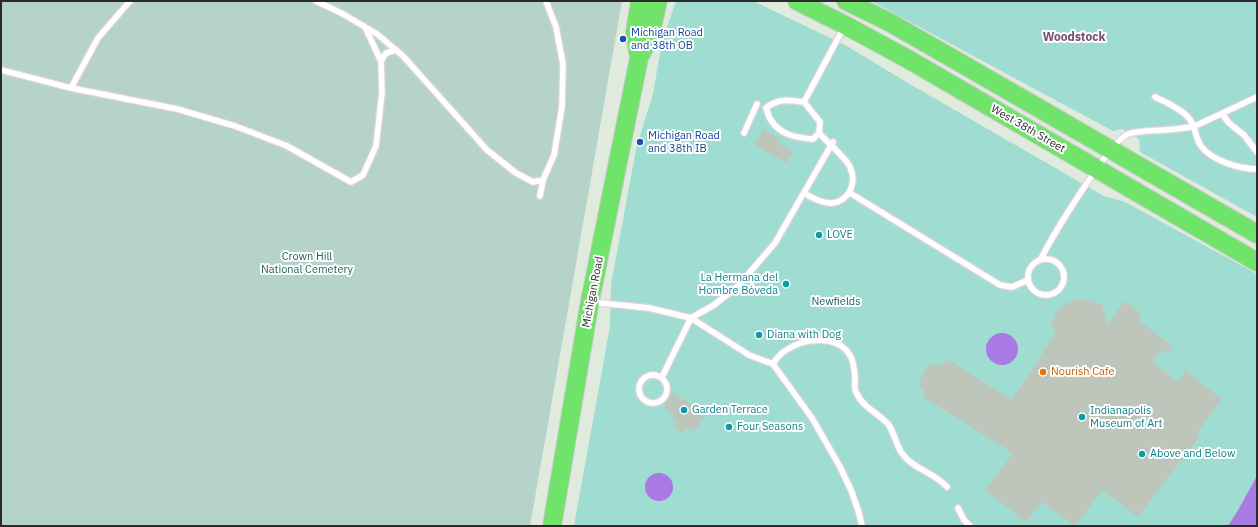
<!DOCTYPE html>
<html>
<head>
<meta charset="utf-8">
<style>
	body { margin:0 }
	#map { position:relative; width:1258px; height:527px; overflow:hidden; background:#e0eadd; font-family:"IBM Plex Sans",sans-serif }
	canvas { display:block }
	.frame { position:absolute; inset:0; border:2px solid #2a2a2a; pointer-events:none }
</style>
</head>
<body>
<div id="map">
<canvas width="1258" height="527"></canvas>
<div class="frame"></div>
</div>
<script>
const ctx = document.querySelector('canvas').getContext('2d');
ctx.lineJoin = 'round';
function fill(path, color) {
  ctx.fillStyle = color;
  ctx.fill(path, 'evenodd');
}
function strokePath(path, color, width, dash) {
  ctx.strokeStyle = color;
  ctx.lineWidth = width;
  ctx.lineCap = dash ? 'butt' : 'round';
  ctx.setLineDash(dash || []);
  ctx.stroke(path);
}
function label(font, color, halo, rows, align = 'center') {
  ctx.font = font + ' "IBM Plex Sans",sans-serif';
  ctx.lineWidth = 4;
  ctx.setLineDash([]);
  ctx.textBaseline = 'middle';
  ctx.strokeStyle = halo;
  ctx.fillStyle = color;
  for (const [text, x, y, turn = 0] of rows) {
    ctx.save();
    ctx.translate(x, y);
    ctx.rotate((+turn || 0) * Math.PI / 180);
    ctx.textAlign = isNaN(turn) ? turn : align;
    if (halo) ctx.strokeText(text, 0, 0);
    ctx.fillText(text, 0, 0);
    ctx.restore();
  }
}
fill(new Path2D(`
	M676,1H753L845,45L913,86L1104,196L1125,202L1257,274V526H574L610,326L611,284L637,145L653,94L662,42Z
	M871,1H1257V217L1140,152L1139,139L1122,129L1113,131Z`), '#9fdcd2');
fill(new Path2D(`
	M1,1H622L530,526H1Z`), '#b6d3ca');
fill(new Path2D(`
	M986 349a16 16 0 1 1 32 0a16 16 0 1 1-32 0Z
	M645 487a14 14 0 1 1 28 0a14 14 0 1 1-28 0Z
	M1257,476V526H1228L1237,512Z`), '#a97ae3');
fill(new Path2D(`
	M763,129L780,139L778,143L793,152L787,163L754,145Z
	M702,275L711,280L704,291L696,287Z
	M1078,299L1088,300L1102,304L1108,325L1124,301L1142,314L1138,320L1173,347L1167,354L1161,350L1152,362L1178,382L1186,371L1222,399L1196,434L1200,436L1138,517L1102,490L1075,526L1042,502L1026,522L985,490L1013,453L923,397L926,392L919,387L921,377L924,370L931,364L943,365L947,359L1012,400L1056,332L1053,329L1052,323L1055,313L1065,304Z
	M671,392L706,413L695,431L687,427L683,433L673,427L677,420L672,418L674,415L663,408Z`), '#bec6bc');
const service = new Path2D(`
	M316,1L343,14L377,34L403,56L487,150L516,173L533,182L543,180L554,155L562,107L563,64L556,27L546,1
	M381,61L386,53L396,50
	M1,70L71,88L177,109L235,126L287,146L351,182L363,175L376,146L382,93L381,61L365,27
	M71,88L98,38L130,1
	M1155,97C1166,102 1178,107 1187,116C1197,126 1194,136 1201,146C1212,161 1240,169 1257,169
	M804,102L820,122L819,133L813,139C797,138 780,135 771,120C768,117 768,111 766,108C779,98 789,100 804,102L844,27
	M1222,114L1229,123L1244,135L1257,152
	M744,133L757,104
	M804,193C812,198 823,204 833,203C850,200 857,182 850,167C846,158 826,141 819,133
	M850,193L1000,285L1012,287L1028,280
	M540,196L543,180
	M1041,259C1051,238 1110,141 1128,134C1134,132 1140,132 1146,131C1162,130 1179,130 1195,126L1257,97
	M1028 277a18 18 0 1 1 36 0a18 18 0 1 1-36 0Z
	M591,302L649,308L691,318L749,355L773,364L812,418L839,465L851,490L859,513L862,526
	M773,364C785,341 829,331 847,351C854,359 855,371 855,380C855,384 854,389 856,392C862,407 878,413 888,424C894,432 896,444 901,452C912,469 934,472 947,487
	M639 389a14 14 0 1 1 28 0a14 14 0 1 1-28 0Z
	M662,377L691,318L714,305L738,286L775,243L833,142
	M958,508L964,520L970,526`);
const primary = new Path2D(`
	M797,1L845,25L906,58L1257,262
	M846,1L889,22L957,61L1257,234
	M639,58L635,32L640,1
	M552,526L590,301L639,58L650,36L658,1`);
strokePath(service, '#e1d2e1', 8);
strokePath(primary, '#ccc', 20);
strokePath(service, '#fff', 5.5);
strokePath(primary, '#6fe36a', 18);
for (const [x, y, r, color] of [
	[623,39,4,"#1a4fb4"],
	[640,142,4,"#1a4fb4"],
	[819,235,4,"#0f9aa8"],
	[786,284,4,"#0f9aa8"],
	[759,335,4,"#0f9aa8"],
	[1043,372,4,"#e8710a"],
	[684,410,4,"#0f9aa8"],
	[1082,417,4,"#0f9aa8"],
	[729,427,4,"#0f9aa8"],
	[1142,454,4,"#0f9aa8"]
]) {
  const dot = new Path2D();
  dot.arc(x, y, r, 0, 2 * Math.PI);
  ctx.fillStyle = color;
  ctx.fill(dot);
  strokePath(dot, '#fff', 1.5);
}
label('11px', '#164399', '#fff', [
	["Michigan Road",631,33],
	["and 38th OB",631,46],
	["Michigan Road",648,136],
	["and 38th IB",648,149]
], 'left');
label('11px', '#2a2a2a', '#fff', [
	["West 38th Street",1028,129,30],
	["Michigan Road",593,292,-79]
]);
label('11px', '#0d838f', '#fff', [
	["LOVE",827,235],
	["La Hermana del",778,278,"right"],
	["Hombre Bóveda",778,291,"right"],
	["Diana with Dog",767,335],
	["Garden Terrace",692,410],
	["Indianapolis",1090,411],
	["Museum of Art",1090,424],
	["Four Seasons",737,427],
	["Above and Below",1150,454]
], 'left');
label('11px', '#21605e', '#fff', [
	["Crown Hill",307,257],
	["National Cemetery",307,270],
	["Newfields",836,302]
]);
label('11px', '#c56008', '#fff', [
	["Nourish Cafe",1051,372]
], 'left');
label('bold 12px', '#764e76', '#fff', [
	["Woodstock",1074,38]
]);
</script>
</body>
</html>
